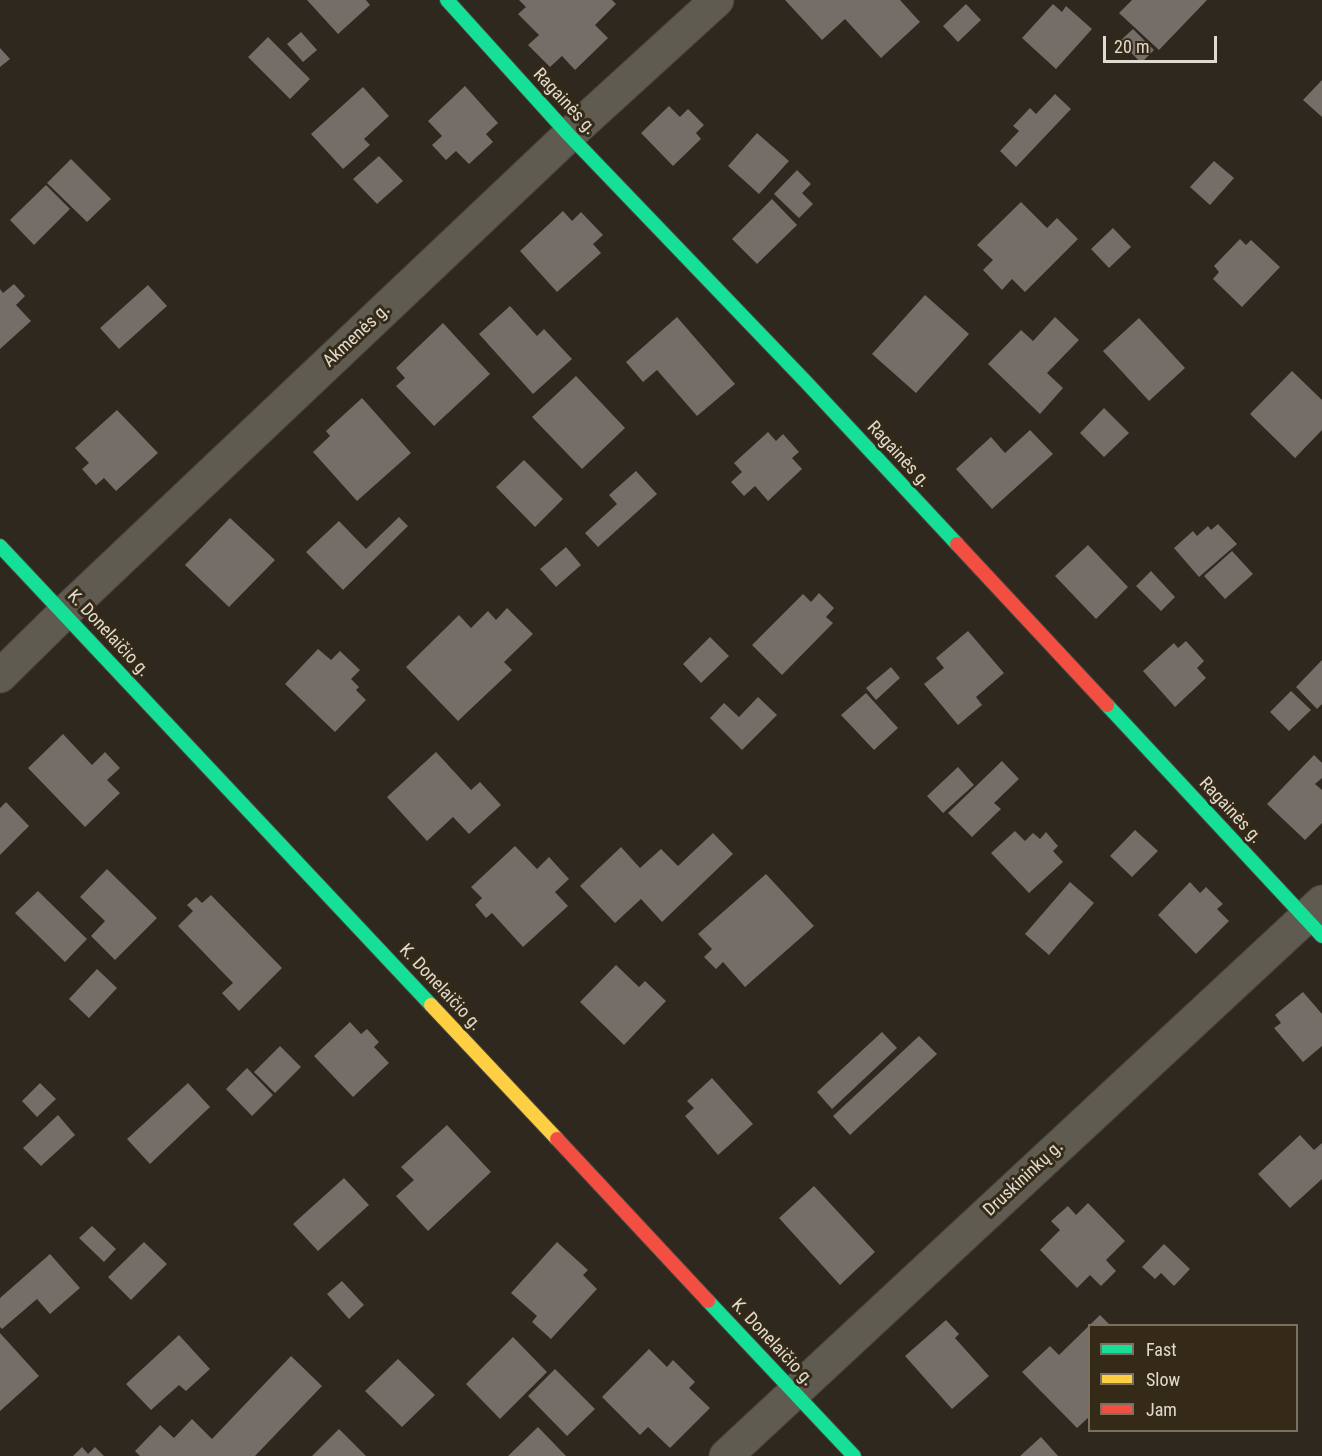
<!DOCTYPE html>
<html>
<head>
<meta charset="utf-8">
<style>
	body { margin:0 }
	#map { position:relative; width:1322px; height:1456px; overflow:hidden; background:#2e281e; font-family:"Roboto Condensed",sans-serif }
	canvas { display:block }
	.legend { position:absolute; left:1088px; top:1324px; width:210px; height:108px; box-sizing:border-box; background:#352a17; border:2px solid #7a7060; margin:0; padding:8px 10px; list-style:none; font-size:18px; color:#e1dace }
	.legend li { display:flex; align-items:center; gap:12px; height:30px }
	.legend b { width:30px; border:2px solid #7a7060 }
	.scale { position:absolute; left:1103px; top:36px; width:114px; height:27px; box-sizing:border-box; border:3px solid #e1dace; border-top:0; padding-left:8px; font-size:18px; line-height:21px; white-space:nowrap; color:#e1dace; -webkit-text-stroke:4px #352a17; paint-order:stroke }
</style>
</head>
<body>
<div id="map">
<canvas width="1322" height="1456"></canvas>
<ul class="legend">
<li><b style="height:8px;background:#16e098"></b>Fast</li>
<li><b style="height:8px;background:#ffcf43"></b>Slow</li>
<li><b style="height:8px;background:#f24e42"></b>Jam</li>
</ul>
<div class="scale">20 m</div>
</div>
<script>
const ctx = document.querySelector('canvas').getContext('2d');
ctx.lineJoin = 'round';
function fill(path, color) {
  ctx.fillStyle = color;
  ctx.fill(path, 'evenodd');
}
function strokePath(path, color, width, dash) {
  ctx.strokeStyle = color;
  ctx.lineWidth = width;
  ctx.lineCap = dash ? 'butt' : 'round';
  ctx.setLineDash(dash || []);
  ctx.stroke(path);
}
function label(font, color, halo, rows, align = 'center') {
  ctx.font = font + ' "Roboto Condensed",sans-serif';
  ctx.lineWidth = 6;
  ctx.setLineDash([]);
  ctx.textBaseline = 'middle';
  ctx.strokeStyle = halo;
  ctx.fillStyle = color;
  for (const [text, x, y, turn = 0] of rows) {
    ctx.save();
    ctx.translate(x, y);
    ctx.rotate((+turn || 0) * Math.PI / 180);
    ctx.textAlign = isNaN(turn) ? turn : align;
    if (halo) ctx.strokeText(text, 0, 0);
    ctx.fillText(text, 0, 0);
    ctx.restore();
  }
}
fill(new Path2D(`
	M307,0H366L370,5L338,34Z
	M519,0H612L616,4L595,25L608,38L575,70L562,56L550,67L528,45L539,35L518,14L526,7Z
	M785,0H900L920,22L881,58L845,19L822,40Z
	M1132,0H1207L1159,50L1119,13Z
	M966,4L981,20L958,42L943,26Z
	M1053,4L1062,12L1066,6L1092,29L1056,69L1022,38Z
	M1133,29L1154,50L1141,63L1120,41Z
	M301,32L317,50L303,62L287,44Z
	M268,37L310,79L290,99L248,57Z
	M0,48L10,59L0,67Z
	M1322,80V117L1303,100Z
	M465,86L498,123L486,134L493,142L469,164L456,151L446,160L432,145L442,136L428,121Z
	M363,87L389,116L364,139L370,145L343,169L311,134Z
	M1055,94L1071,109L1016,167L1000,151L1019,131L1013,126L1030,108L1036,114Z
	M669,106L680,117L688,109L704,125L696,133L701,139L673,166L641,133Z
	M757,133L789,161L759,194L728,166Z
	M379,156L403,181L377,204L353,179Z
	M71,159L111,199L87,222L47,183Z
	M1214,161L1234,178L1210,205L1190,187Z
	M797,170L811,184L802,193L813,204L799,218L774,194Z
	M46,185L70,209L34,245L10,220Z
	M772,199L797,225L757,264L732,239Z
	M1021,202L1047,228L1057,218L1078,239L1025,292L1012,279L1002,290L983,270L993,260L977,245Z
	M563,211L572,221L581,212L603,235L593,244L601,253L557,292L520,251Z
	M1113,228L1131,247L1109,268L1091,249Z
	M1240,239L1246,245L1251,240L1280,267L1242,307L1213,279L1219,272L1214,266Z
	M14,284L25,296L16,305L31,321L0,349V289L3,293Z
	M148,285L167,306L119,349L100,328Z
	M925,295L969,334L916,393L872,354Z
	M510,306L537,336L544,329L572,359L533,394L479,334Z
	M677,317L735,384L697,416L657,370L643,382L626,362Z
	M1055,317L1079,340L1047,373L1063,388L1040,414L988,364L1021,330L1033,341Z
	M1139,318L1185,368L1149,401L1103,351Z
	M443,323L490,374L434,426L396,386L405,378L396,368Z
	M1292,371L1322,400V430L1295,458L1250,414Z
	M576,376L625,428L582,469L532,417Z
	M362,398L411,453L357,501L313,452L330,436L326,431Z
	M1104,408L1129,433L1104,457L1080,433Z
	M117,410L158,453L116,491L104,478L96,485L82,469L89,463L75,448Z
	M1030,430L1053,454L992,509L956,469L991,437L1005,453Z
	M768,432L776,441L783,434L799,452L792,458L802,469L768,501L755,486L744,496L731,482L742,472L734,463Z
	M524,460L563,499L535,527L496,487Z
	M636,471L657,494L598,547L585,533L617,504L609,495Z
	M399,517L408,526L343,590L306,552L339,521L366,549Z
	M230,518L275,560L229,607L185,565Z
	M1218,524L1237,544L1199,577L1174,548L1193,531L1197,536L1208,526L1211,530Z
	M1088,545L1128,587L1096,619L1055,576Z
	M566,547L581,565L556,587L540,569Z
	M1232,551L1253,574L1225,599L1204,576Z
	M1151,571L1175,597L1161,611L1136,586Z
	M819,593L834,608L826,617L833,623L782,675L752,645L803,594L811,602Z
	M507,608L533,634L504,662L512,670L458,721L406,667L459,615L471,628L488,611L496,620Z
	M968,631L1004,673L976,697L982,705L958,725L924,684L944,668L936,658Z
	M710,637L729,656L701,683L683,664Z
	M1186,641L1204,661L1197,668L1206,678L1175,707L1143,671L1174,643L1178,648Z
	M318,649L331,660L340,651L360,670L351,679L359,687L356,690L366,700L335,732L285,684Z
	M1322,660V704L1317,709L1296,687Z
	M891,667L900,678L876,700L866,688Z
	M1291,691L1311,710L1289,731L1270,712Z
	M866,693L898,728L874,750L841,715Z
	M758,697L777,715L742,750L710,718L724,703L739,717Z
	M63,734L92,765L105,752L120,768L107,780L120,793L85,827L28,768Z
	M436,752L471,790L480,782L501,805L469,834L453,817L427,841L387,797Z
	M1314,755L1322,763V778L1315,784L1322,790V823L1305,840L1267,804Z
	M1002,761L1019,779L994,803L1001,809L972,837L948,813Z
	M958,767L974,785L943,813L927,796Z
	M6,802L29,826L0,855V808Z
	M1135,830L1158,851L1132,877L1110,856Z
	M1015,831L1025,841L1033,833L1040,839L1046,832L1058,846L1053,851L1063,862L1029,893L991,853Z
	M713,833L733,854L662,922L641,899L615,923L580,886L621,847L640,868L661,849L678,866Z
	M515,846L537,869L549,857L569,879L555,892L568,906L523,947L492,913L486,918L475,905L482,898L471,887Z
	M107,869L157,918L115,960L91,936L105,921L80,897Z
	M766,874L814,926L745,987L723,962L716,969L704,957L712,949L698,934Z
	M1070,882L1094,903L1049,955L1025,934Z
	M1190,882L1200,893L1206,887L1223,904L1217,909L1229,921L1196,954L1158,915Z
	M38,891L87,939L65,962L15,913Z
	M211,895L282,968L239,1011L222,993L233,983L178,926L193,911L187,905L196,897L202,903Z
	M616,965L639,987L645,981L666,1001L624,1045L580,1002Z
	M97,969L117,988L89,1018L69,999Z
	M1303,992L1322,1014V1046L1303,1062L1274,1028L1281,1023L1275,1015Z
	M350,1022L361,1034L367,1029L379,1042L374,1047L389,1063L353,1097L314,1056Z
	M882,1032L897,1048L832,1109L817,1092Z
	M919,1036L937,1054L850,1135L833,1116Z
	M280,1046L301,1067L275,1093L254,1072Z
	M247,1068L273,1095L252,1116L226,1089Z
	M712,1078L753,1124L718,1155L685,1116L694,1108L687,1101Z
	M40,1083L56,1099L37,1117L22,1101Z
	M188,1083L210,1107L150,1164L127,1139Z
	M58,1115L75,1135L41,1166L23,1148Z
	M447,1125L491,1172L428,1231L396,1196L414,1180L401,1167Z
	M1300,1135L1314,1150L1322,1143V1179L1290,1208L1258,1174Z
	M344,1178L369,1205L318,1251L293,1224Z
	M814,1186L875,1252L840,1285L779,1218Z
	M1088,1203L1125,1241L1106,1260L1116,1271L1101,1286L1090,1275L1077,1288L1040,1250L1060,1230L1051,1221L1068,1206L1076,1215Z
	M92,1226L116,1249L104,1262L79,1238Z
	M144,1242L167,1264L131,1300L108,1277Z
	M557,1242L588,1270L583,1275L597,1289L551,1339L532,1322L537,1316L511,1293Z
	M1164,1244L1190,1269L1174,1286L1161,1273L1155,1279L1142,1267Z
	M50,1254L80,1288L50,1314L37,1299L2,1329L0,1327V1298Z
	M342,1281L364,1305L349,1319L327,1294Z
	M1100,1315L1111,1326H1090V1416L1077,1428L1022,1372L1050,1346L1059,1355Z
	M946,1320L959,1334L955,1338L989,1376L952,1409L905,1356Z
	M0,1333L39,1376L0,1411Z
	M179,1335L210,1369L186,1391L179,1385L151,1410L126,1384Z
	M513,1337L547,1372L500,1419L466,1384Z
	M649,1349L667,1367L673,1360L695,1382L689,1388L710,1408L670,1448L648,1427L640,1435L602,1397Z
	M291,1356L322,1386L255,1456H140L135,1451L160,1425L174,1438L192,1419L212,1439Z
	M398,1359L435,1395L402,1427L365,1391Z
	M555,1369L595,1409L567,1436L528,1396Z
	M538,1427L566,1456H508Z
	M339,1429L366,1456H312Z
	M1041,1437L1058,1456H1020Z
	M82,1447L88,1454L95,1447L104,1456H73Z`), '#756d68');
const street = new Path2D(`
	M0,676L64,613L569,135L717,0
	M726,1456L1322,902`);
const fast = new Path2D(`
	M447,0L569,135L806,382L957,544
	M0,546L431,1005
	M1107,705L1322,936
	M708,1301L854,1456`);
const slow = new Path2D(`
	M431,1005L557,1139`);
const jam = new Path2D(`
	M957,544L1107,705
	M557,1139L708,1301`);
strokePath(street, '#49443c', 35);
strokePath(fast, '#49443c', 16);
strokePath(slow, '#49443c', 16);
strokePath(jam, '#49443c', 16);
strokePath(street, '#605b50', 33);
strokePath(fast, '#16e098', 14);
strokePath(slow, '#ffcf43', 14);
strokePath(jam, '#f24e42', 14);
label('18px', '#e1dace', '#352a17', [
	["Ragainės g.",564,102,47],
	["Akmenės g.",357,336,-43],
	["Ragainės g.",898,455,47],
	["K. Donelaičio g.",108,634,47],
	["Ragainės g.",1230,811,47],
	["K. Donelaičio g.",440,988,47],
	["Druskininkų g.",1024,1179,-43],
	["K. Donelaičio g.",772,1343,47]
]);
</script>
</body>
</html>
